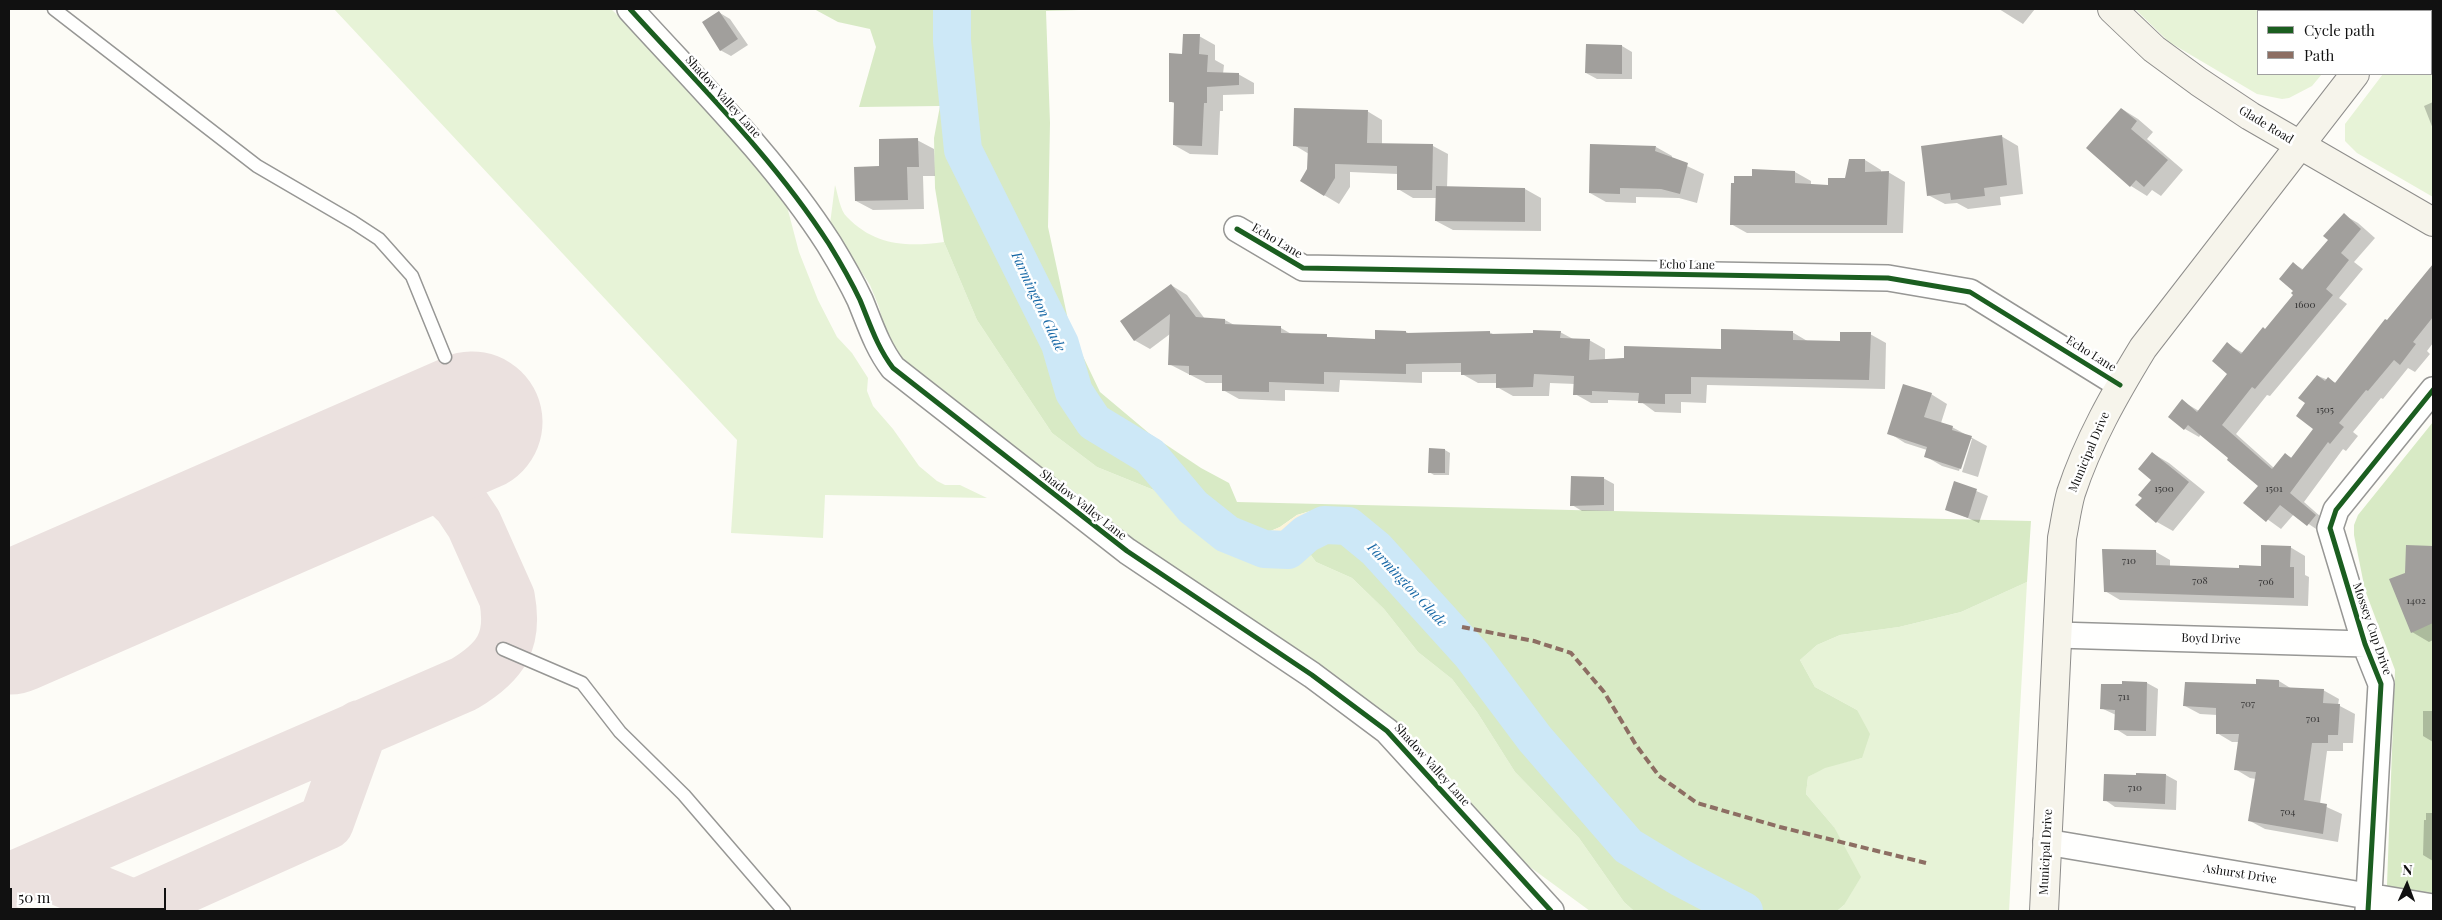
<!DOCTYPE html>
<html>
<head>
<meta charset="utf-8">
<style>
	body { margin:0 }
	#map { position:relative; width:2442px; height:920px; overflow:hidden; background:#fdfcf7; font-family:"Playfair Display",serif }
	canvas { display:block }
	.frame { position:absolute; inset:0; border:10px solid #111; pointer-events:none }
	.legend { position:absolute; left:2257px; top:10px; width:175px; height:65px; box-sizing:border-box; background:#fff; border:1px solid #a0a0a0; margin:0; padding:6px 9px; list-style:none; font-size:15px; color:#111 }
	.legend li { display:flex; align-items:center; gap:10px; height:25px }
	.legend b { width:25px; border:1px solid #a0a0a0 }
	.north { position:absolute; left:2382px; top:860px; width:50px; height:50px; -webkit-text-stroke:4px #fff; paint-order:stroke; rotate:2deg; font-size:14px; font-weight:700; line-height:20px; text-align:center; color:#111 }
	.north::after { content:''; display:block; margin:auto; width:18px; height:22px; background:#111; clip-path:polygon(50% 0,100% 100%,50% 72%,0 100%) }
	.scale { position:absolute; left:10px; top:888px; width:156px; height:22px; box-sizing:border-box; border:2px solid #111; border-top:0; padding-left:6px; font-size:15px; line-height:18px; white-space:nowrap; color:#111; -webkit-text-stroke:4px #fff; paint-order:stroke }
</style>
</head>
<body>
<div id="map">
<canvas width="2442" height="920"></canvas>
<div class="frame"></div>
<ul class="legend">
<li><b style="height:6px;background:#1b5e20"></b>Cycle path</li>
<li><b style="height:6px;background:#8d6e63"></b>Path</li>
</ul>
<div class="north">N</div>
<div class="scale">50 m</div>
</div>
<script>
const ctx = document.querySelector('canvas').getContext('2d');
ctx.lineJoin = 'round';
function fill(path, color) {
  ctx.fillStyle = color;
  ctx.fill(path, 'evenodd');
}
function strokePath(path, color, width, dash) {
  ctx.strokeStyle = color;
  ctx.lineWidth = width;
  ctx.lineCap = dash ? 'butt' : 'round';
  ctx.setLineDash(dash || []);
  ctx.stroke(path);
}
function label(font, color, halo, rows, align = 'center') {
  ctx.font = font + ' "Playfair Display",serif';
  ctx.lineWidth = 5;
  ctx.setLineDash([]);
  ctx.textBaseline = 'middle';
  ctx.strokeStyle = halo;
  ctx.fillStyle = color;
  for (const [text, x, y, turn = 0] of rows) {
    ctx.save();
    ctx.translate(x, y);
    ctx.rotate((+turn || 0) * Math.PI / 180);
    ctx.textAlign = isNaN(turn) ? turn : align;
    if (halo) ctx.strokeText(text, 0, 0);
    ctx.fillText(text, 0, 0);
    ctx.restore();
  }
}
fill(new Path2D(`
	M334,9H611L658,54L784,195L799,252L818,300L837,337L852,353L868,378L867,391L873,406L893,429L919,466L937,481L945,485H960L987,498L825,495L823,538L731,533L737,440Z
	M2135,9H2373L2371,11H2258V74H2322L2312,86L2289,98L2282,99L2257,94L2169,42Z
	M2433,11V197L2357,153L2345,141V124L2383,74H2431V14Z
	M835,185C838,194 840,211 847,217C875,246 907,247 944,242L977,320L1052,433L1097,467L1181,501L1190,516L1225,541L1296,560L1310,554L1316,562L1352,578L1384,609L1418,652L1452,679L1477,712L1515,772L1579,838L1624,902L1634,911H1590L1515,856L1464,800L1407,731L1316,665L1130,541L906,366L886,337L879,307L870,285L830,224Z
	M2027,582L2009,911H1837L1844,905L1834,827L1806,794L1808,777L1825,767L1862,758L1857,710L1815,687L1800,660L1817,645L1840,635L1899,627L1961,612Z`), '#e7f3d7');
fill(new Path2D(`
	M814,9H949V41L961,152L1055,342L1069,391L1091,424L1144,456L1171,485L1181,501L1097,467L1052,433L977,320L944,242L935,188L934,138L940,106L859,107L876,47L870,29L838,22Z
	M955,9H1113L1046,11L1050,123L1048,227L1070,329L1100,392L1150,434L1201,468L1229,483L1237,502L2031,521L2027,582L1961,612L1899,627L1840,635L1817,645L1800,660L1815,687L1857,710L1870,734L1862,758L1825,768L1808,777L1806,794L1834,827L1861,877L1844,905L1837,911H1754L1738,898L1631,841L1503,688L1450,616L1386,542L1356,519L1314,510L1297,515L1280,527L1266,533H1253L1237,528L1217,518L1207,502L1146,448L1100,419L1078,390L1061,337L969,146L962,109L954,41Z
	M2433,422V911H2386L2395,670L2365,590L2354,535V525L2358,515Z
	M1337,543L1353,546L1369,559L1433,629L1476,669L1615,845L1729,911H1634L1624,902L1579,838L1515,772L1477,712L1452,679L1418,652L1384,609L1352,578L1316,562L1310,554L1324,544Z`), '#d8eac5');
fill(new Path2D(`
	M949,9H955L954,41L962,109L969,146L1061,337L1078,390L1087,404L1100,419L1146,448L1177,473L1207,502L1217,518L1237,528L1253,533H1266L1280,527L1297,515L1314,510L1336,509L1356,519L1386,542L1450,616L1503,688L1630,841L1738,898L1754,911H1729L1615,845L1476,669L1433,629L1369,559L1353,546L1337,543L1324,544L1310,554L1276,563L1259,559L1243,553L1190,516L1171,485L1144,456L1091,424L1069,391L1055,342L961,152L949,41Z`), '#fcf4d9');
fill(new Path2D(`
	M1999,9H2035L2023,24Z
	M720,13L730,19L748,45L731,56L720,50Z
	M1199,36L1215,45V60L1224,65L1223,74H1238L1254,83V94L1223,95V111H1220L1218,155L1190,154L1174,145L1175,104L1170,101L1183,55Z
	M1622,46L1632,52V79H1597L1586,73Z
	M2433,102V129L2424,106Z
	M2122,109L2138,119L2153,132L2147,139L2183,170L2161,196L2152,190L2147,196L2131,186L2087,148Z
	M1367,111L1382,120V145L1433,146L1448,154L1447,188L1525,189L1541,198V231L1453,230L1436,221L1437,198H1413L1398,189V174L1350,172V187L1339,204L1324,195L1309,169V154L1294,145Z
	M2001,136L2018,146L2023,194L2000,197L2001,205L1968,209L1957,203L1945,204L1928,195Z
	M917,140L934,149L935,176H923L924,209L873,210L856,201L880,167Z
	M1656,147L1672,156V159L1704,174L1697,203L1679,198L1636,197V203L1606,202L1590,193Z
	M1865,160L1881,170V173L1888,172L1905,182L1903,233H1747L1731,224L1753,178V170L1795,172L1811,181V185L1830,186L1846,180Z
	M2344,215L2358,223L2375,238L2354,262L2363,269L2339,298L2347,304L2270,396L2267,395L2236,434L2274,468L2285,454L2292,458L2314,429L2307,403L2318,376L2336,383L2431,268L2433,270V343L2427,351L2430,354L2415,372L2408,368L2383,399L2381,398L2353,432L2358,436L2346,451L2343,449L2304,502L2329,524L2322,533L2294,514L2281,529L2245,503L2260,485L2201,434L2199,437L2185,429L2182,401L2199,411L2229,373L2227,344L2243,353L2265,330L2295,295L2294,264L2304,270L2330,240Z
	M1171,285L1187,295L1205,319L1225,320L1236,326L1281,328L1293,335L1376,340V331L1406,332L1410,334L1489,332L1495,335L1560,332L1573,339L1589,340L1605,349V360L1722,350L1792,332L1809,342H1841L1870,334L1886,343L1885,389L1707,385L1706,403L1681,402V413L1655,412L1640,401L1608,400V403H1591L1575,394V384L1550,383L1549,396H1513L1497,387V383H1478L1462,374V372H1422V383L1340,380L1339,392L1285,390V401L1239,399L1223,390V383H1206L1169,364L1170,334L1150,349L1134,340Z
	M1931,394L1947,404L1941,423L1952,427L1987,446L1978,477L1962,472L1972,439H1969L1959,471L1942,466L1925,456L1927,450L1905,443L1889,433Z
	M1430,450H1445L1450,453L1449,475H1434L1429,472Z
	M2152,453L2169,463L2205,492L2173,531L2157,522L2152,480Z
	M1603,478L1614,484V511H1582L1572,505Z
	M1955,482L1988,496L1979,523L1947,509Z
	M2407,546L2433,548V640L2429,642L2412,632L2406,574Z
	M2290,547L2305,556V575L2309,577L2308,606L2120,600L2105,591L2156,552L2170,560V567L2240,570L2262,567Z
	M2257,680L2279,681L2292,689L2323,690L2339,699L2338,705L2355,714L2353,743H2343V751H2327L2320,804L2342,814L2338,842L2265,829L2250,821L2256,779L2250,778L2235,769L2239,742H2232L2217,733V715L2200,714L2185,706L2257,685Z
	M2147,683L2158,689L2156,736H2127L2116,729V715L2101,708Z
	M2423,711H2433V742L2423,736Z
	M2166,775L2177,781L2176,810L2115,807L2105,800L2137,776Z
	M2426,813H2433V861L2423,855L2424,820H2426Z`), '#0003');
strokePath(new Path2D(`
	M952,9V41L963,150L1060,344L1074,392L1094,422L1150,456L1193,507L1227,534L1264,549L1288,550L1306,534L1324,525L1348,526L1376,549L1472,655L1535,739L1628,846L1681,878L1744,911`), '#cde8f7', 38);
strokePath(new Path2D(`
	M39,869L134,908L326,822L360,728
	M9,881L464,684C501,662 515,641 507,598L474,524L460,503L432,476L405,468H371`), '#ebe1df', 56);
strokePath(new Path2D(`
	M9,624L472,422`), '#ebe1df', 141);
fill(new Path2D(`
	M719,11L738,39L720,51L702,22Z
	M1183,34H1200L1199,54L1208,55L1207,72L1239,73V85L1207,87V103H1204L1202,146L1173,145L1174,102H1169V53L1182,54Z
	M1586,44L1622,45V74L1585,73Z
	M1294,108L1368,110L1367,143L1433,144L1432,190H1397V166L1335,164V178L1324,196L1300,181L1307,169L1308,147L1293,146Z
	M2121,108L2137,121L2131,129L2168,160L2144,187L2136,180L2130,187L2086,148Z
	M2002,135L2007,185L1984,188L1985,196L1951,200L1950,193L1927,196L1921,146Z
	M918,138L919,167H907L908,200L855,201L854,167L879,166V139Z
	M1590,144L1656,146L1655,151L1688,163L1680,194L1661,189L1620,188V194L1589,193Z
	M1849,159H1865V172L1889,171L1887,225H1730L1731,183H1734V176H1752V169L1795,171V183L1828,185V178H1845Z
	M1436,186L1525,188V222L1435,221Z
	M2344,213L2361,229L2341,253L2349,260L2326,289L2333,295L2255,389L2252,387L2222,425L2272,469L2285,453L2291,458L2313,429L2296,416L2305,403L2298,398L2317,375L2325,381L2328,377L2335,383L2385,319L2387,320L2433,264V317L2413,342L2416,344L2400,365L2394,360L2368,391L2366,390L2339,423L2344,427L2330,444L2328,442L2290,493L2316,515L2307,526L2280,505L2266,522L2243,503L2258,486L2227,460L2228,458L2188,425L2184,430L2168,417L2182,399L2197,412L2227,374L2212,361L2227,342L2241,354L2263,327L2265,329L2293,295L2291,293L2293,291L2279,279L2293,262L2302,270L2328,240L2323,236Z
	M1171,284L1196,317L1225,319V324L1281,326V333L1327,334V337L1375,339V330L1406,331V333L1490,331V334L1533,333V330L1561,331L1560,338L1590,339L1589,360L1624,358V346L1721,349V329L1793,331V340L1840,341V332H1871L1869,380L1691,377V394H1665V404L1638,403L1639,393L1592,391V395H1573L1574,376L1534,374L1533,387L1496,388V374L1461,375V363L1406,364V374L1324,372V384L1269,382V392L1222,391V375H1189V366L1168,365L1170,314L1134,341L1120,321Z
	M1903,384L1932,393L1924,417L1953,426L1952,430L1972,436L1961,469L1924,457L1927,447L1887,434Z
	M1429,448L1445,449V473H1428Z
	M2152,452L2189,482L2156,523L2135,505L2142,498L2138,495L2151,480L2138,469Z
	M1571,476L1604,477V505L1570,506Z
	M1954,481L1977,489L1968,518L1945,510Z
	M2261,545L2291,546L2290,567H2294V598L2104,592L2102,549L2156,550V565L2239,568V565L2261,566Z
	M2406,545L2433,546V623L2411,633L2389,579L2405,573Z
	M2256,679L2279,680V687L2324,689L2323,703L2340,704L2338,735H2328V743H2312L2304,800L2327,804L2323,834L2248,821L2256,772L2234,770L2239,734H2216V708L2183,706L2185,682L2256,684Z
	M2122,681L2147,682L2146,731L2114,730L2115,710L2100,709L2101,684H2122Z
	M2136,773L2166,774L2165,804L2103,801L2104,774L2136,775Z`), '#a19f9c');
const lane = new Path2D(`
	M54,9L257,166L353,222L379,239L412,276L445,357
	M503,649L582,683L620,732L684,795L784,911`);
const street = new Path2D(`
	M630,9C698,84 773,157 829,244C840,262 851,281 860,300C870,324 877,347 893,368L1127,551L1312,675L1387,731L1551,911
	M1237,229L1303,268L1888,278L1970,292L2120,385
	M2057,635L2365,644
	M2046,842L2433,907
	M2368,911L2381,684L2365,644L2330,528L2336,510L2433,390`);
const secondary = new Path2D(`
	M2112,9L2154,49L2199,82L2250,116L2433,222
	M2405,11L2407,9
	M2044,911L2062,538C2065,523 2067,507 2071,493C2088,441 2115,394 2143,348L2355,74`);
strokePath(lane, '#979795', 15);
strokePath(street, '#979795', 28);
strokePath(secondary, '#8e8d8b', 30);
strokePath(lane, '#fffffe', 12);
strokePath(street, '#fffffe', 25);
strokePath(secondary, '#f6f4eb', 28);
strokePath(new Path2D(`
	M1462,627L1534,641L1571,653L1604,692L1636,745L1659,776L1697,803L1780,827L1926,863`), '#8d6e63', 4, [8, 4]);
strokePath(new Path2D(`
	M630,9C698,84 773,157 829,244C840,262 851,281 860,300C870,324 877,347 893,368L1127,551L1312,675L1387,731L1551,911
	M1237,229L1303,268L1888,278L1970,292L2120,385
	M2368,911L2381,684L2365,644L2330,528L2336,510L2433,390`), '#1b5e20', 5);
label('10px', '#353434', null, [
	["1600",2305,305],
	["1505",2325,410],
	["1500",2164,489],
	["1501",2274,489],
	["710",2129,561],
	["708",2200,581],
	["706",2266,582],
	["1402",2416,601],
	["711",2124,697],
	["707",2248,704],
	["701",2313,719],
	["710",2135,788],
	["704",2288,812]
]);
label('12px', '#111', '#fff', [
	["Shadow Valley Lane",723,97,48],
	["Glade Road",2266,125,31],
	["Echo Lane",1277,241,31],
	["Echo Lane",1687,265,1],
	["Echo Lane",2091,354,32],
	["Municipal Drive",2089,452,-67],
	["Shadow Valley Lane",1083,505,38],
	["Mossey Cup Drive",2372,629,71],
	["Boyd Drive",2211,639,2],
	["Shadow Valley Lane",1432,765,48],
	["Municipal Drive",2046,852,-87],
	["Ashurst Drive",2240,874,9]
]);
label('italic 14px', '#1768a6', '#fff', [
	["Farmington Glade",1038,302,65],
	["Farmington Glade",1407,585,47]
]);
</script>
</body>
</html>
